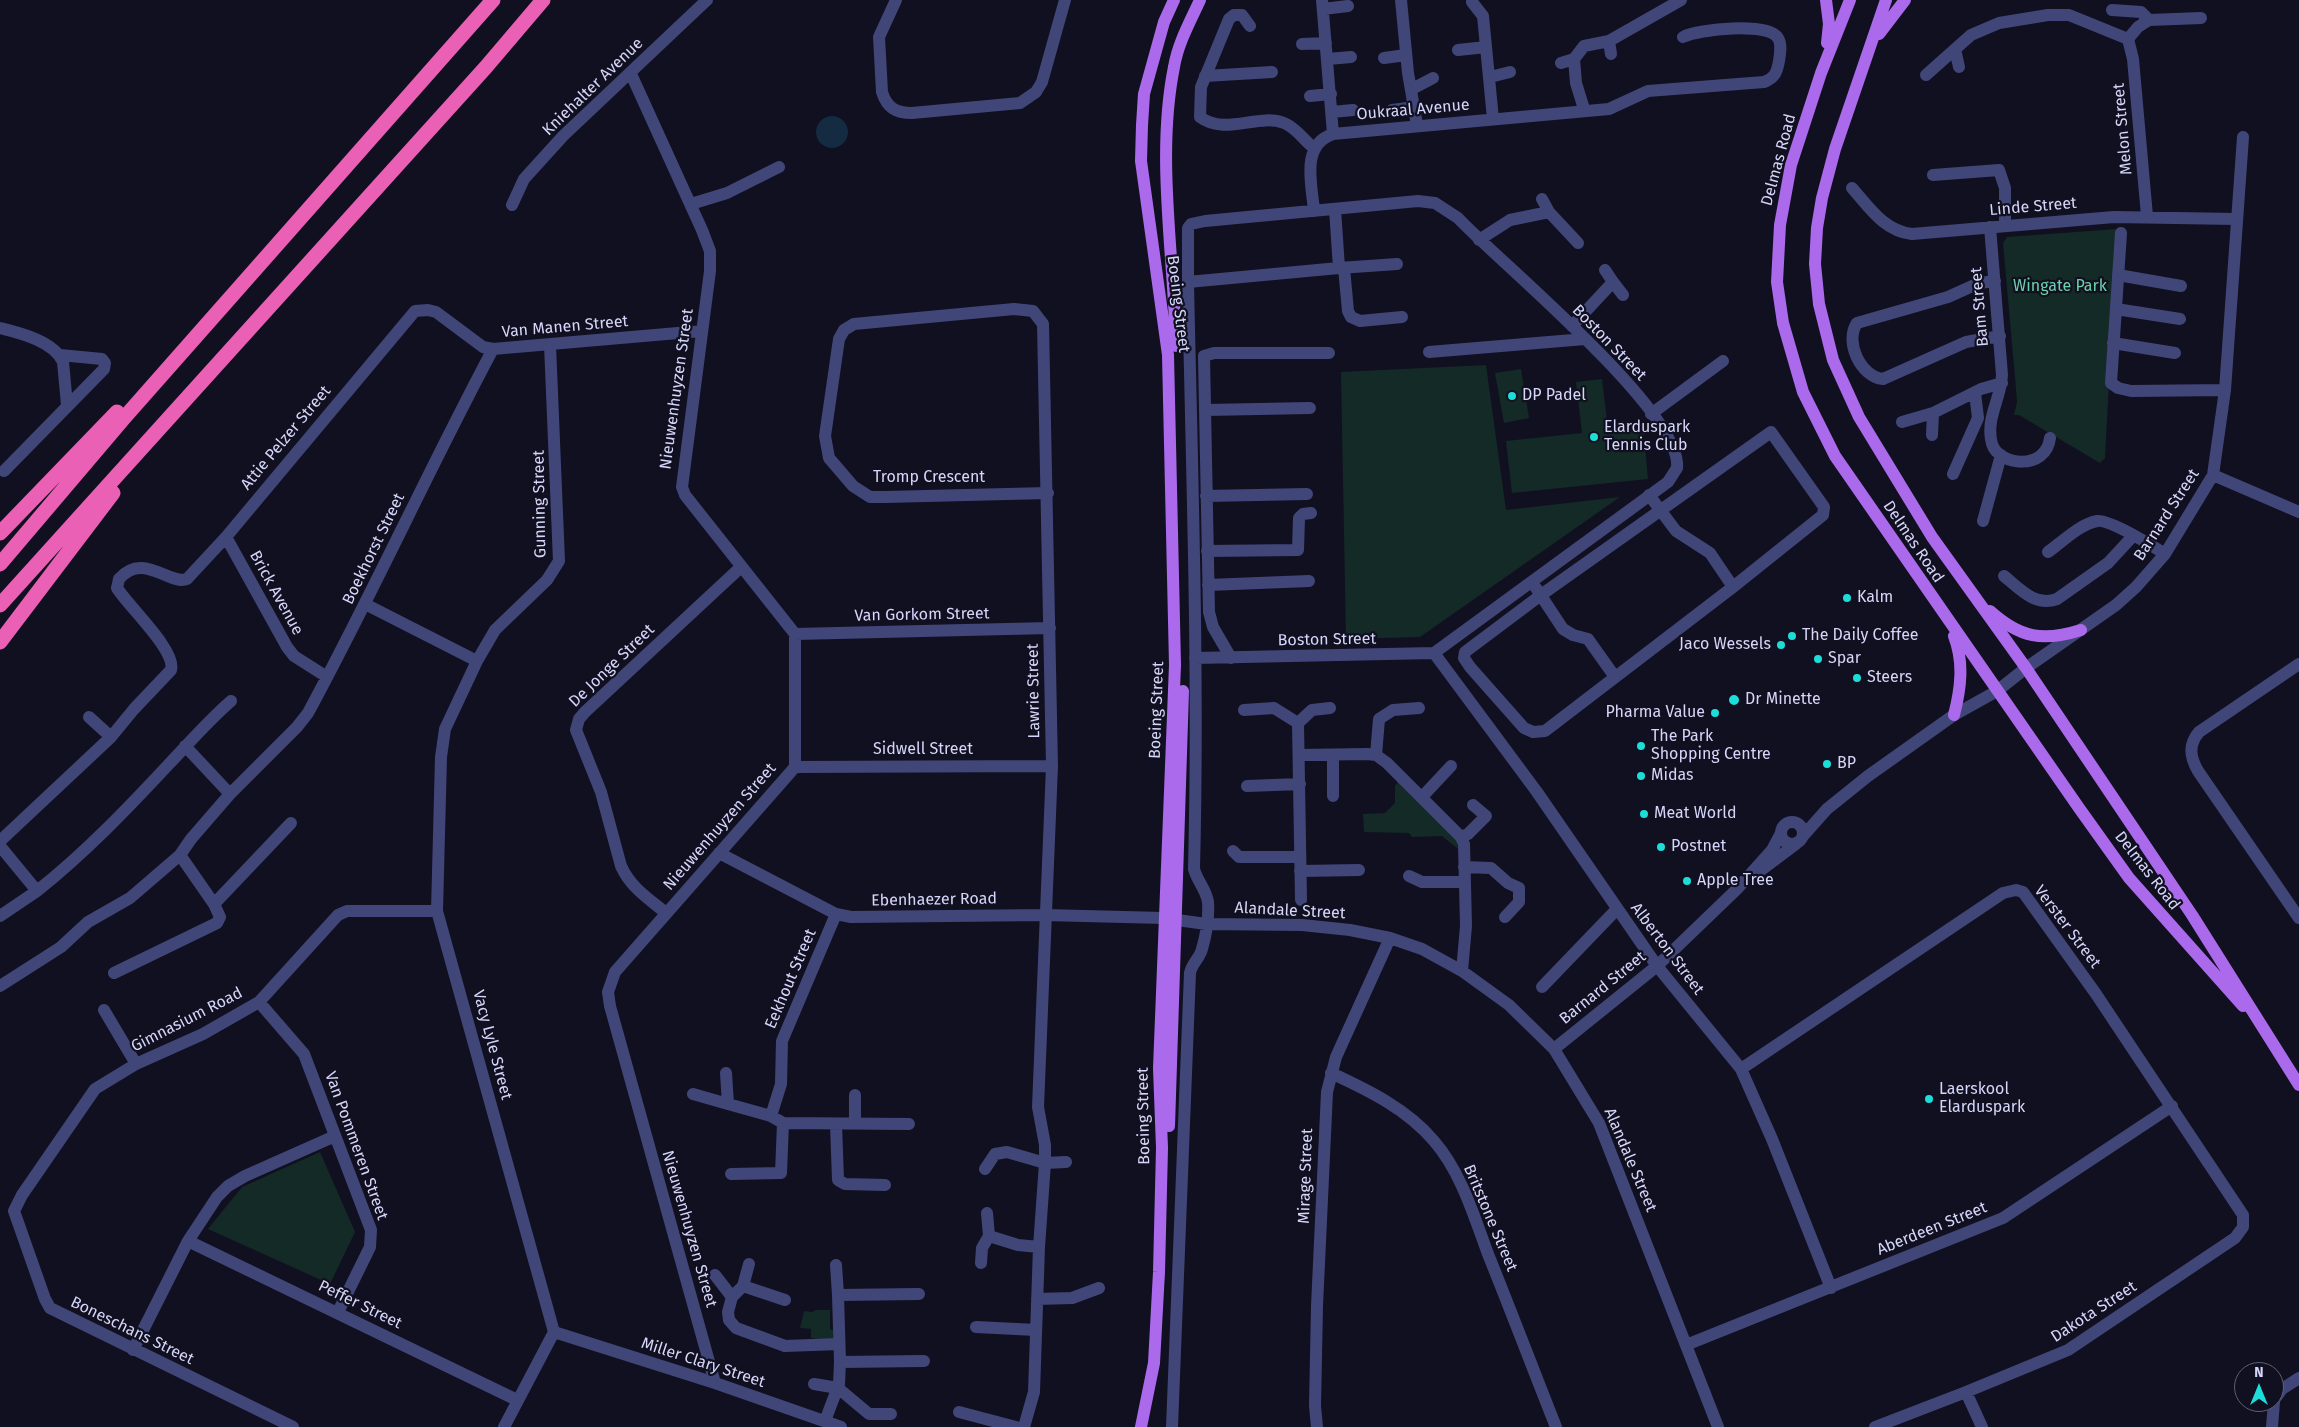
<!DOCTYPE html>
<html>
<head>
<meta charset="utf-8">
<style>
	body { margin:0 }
	#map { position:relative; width:2299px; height:1427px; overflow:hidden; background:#111020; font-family:"Fira Sans",sans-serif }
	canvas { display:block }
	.north { position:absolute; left:2234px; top:1362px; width:50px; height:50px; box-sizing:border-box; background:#111020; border:1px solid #5f5f77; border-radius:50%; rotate:0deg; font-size:14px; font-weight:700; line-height:20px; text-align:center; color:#d5d6f9 }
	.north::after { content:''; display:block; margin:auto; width:18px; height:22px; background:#1dddd8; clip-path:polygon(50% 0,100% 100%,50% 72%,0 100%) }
</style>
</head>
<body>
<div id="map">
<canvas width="2299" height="1427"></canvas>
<div class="north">N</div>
</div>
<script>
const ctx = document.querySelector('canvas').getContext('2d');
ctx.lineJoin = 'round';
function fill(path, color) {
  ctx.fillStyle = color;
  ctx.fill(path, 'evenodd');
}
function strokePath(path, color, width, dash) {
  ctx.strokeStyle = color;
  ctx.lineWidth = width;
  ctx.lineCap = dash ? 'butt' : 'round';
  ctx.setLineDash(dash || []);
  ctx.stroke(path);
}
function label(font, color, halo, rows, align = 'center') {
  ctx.font = font + ' "Fira Sans",sans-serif';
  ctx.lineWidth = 4.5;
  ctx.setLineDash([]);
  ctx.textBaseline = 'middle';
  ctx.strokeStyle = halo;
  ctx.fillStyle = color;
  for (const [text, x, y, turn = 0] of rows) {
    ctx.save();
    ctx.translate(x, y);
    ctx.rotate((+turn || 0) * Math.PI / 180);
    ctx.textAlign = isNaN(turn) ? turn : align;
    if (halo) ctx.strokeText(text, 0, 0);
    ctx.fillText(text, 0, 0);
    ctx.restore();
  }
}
fill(new Path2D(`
	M2117,229L2105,458L2100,463L2019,415H2014L2017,402L2016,389L2003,243L2007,237Z
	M1486,365L1506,510L1620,497L1420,637L1346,639L1341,372Z
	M1521,369L1529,418L1504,423L1495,373Z
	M1602,379L1608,430L1643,427L1648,479L1512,493L1506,441L1582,433L1576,382Z
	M1398,782L1457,840L1458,849L1442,836L1412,837L1409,833L1364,832L1363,814L1385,813L1395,803V786Z
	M320,1152L355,1232L330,1284L208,1229L242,1187Z
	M816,1310H830V1329L833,1330L834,1338L831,1340L811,1338V1329L800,1328L804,1311L812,1312Z`), '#142a26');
fill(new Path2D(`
	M816 132a16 16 0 1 1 32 0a16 16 0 1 1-32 0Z`), '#142b41');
strokePath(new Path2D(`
	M896,0L879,37L882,92C887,108 896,113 912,113L1020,103L1036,92L1042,82L1065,0
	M1322,0L1333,134
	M1401,0L1408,73L1417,125
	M1472,2L1483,16L1493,119
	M1323,9L1348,6
	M2112,10L2141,12L2149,20
	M1250,26L1242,15H1234L1229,19L1201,87L1200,117C1225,136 1258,113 1284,123C1297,128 1303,140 1314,148
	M2128,39L2133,59L2147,216
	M2128,39L2138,27L2149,20L2201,18
	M1609,41L1611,54
	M1302,44L1326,43
	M1955,49L1959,67
	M1458,50L1486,47
	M1384,58L1406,55
	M1328,59L1351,57
	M1561,63L1574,59
	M631,74L702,230L710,251V271L682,487L685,495L795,634V767L615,972L608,992L610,1006L715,1383
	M1926,75L1971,35L1999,23L2048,15H2069L2128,39
	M1205,76L1272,72
	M1490,77L1510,72
	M1412,89L1433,78
	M1310,96L1331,94
	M1584,109L1576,83L1574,59L1584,46L1609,41L1681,0
	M1392,110L1415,107
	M1332,112L1353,110
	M1933,175L1999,170L2005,188V226
	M1852,188C1869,207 1884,231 1912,234L2114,217L2236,219
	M1542,199L1549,212L1578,243
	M691,204L727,193L779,167
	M512,205L524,179L563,136L707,0
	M1335,209L1339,268L1397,264
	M1314,211C1312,185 1300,145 1333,134L1609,109L1648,91L1764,82C1775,78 1777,72 1779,61C1780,54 1782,44 1778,38C1768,22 1699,29 1683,37
	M1990,227L2002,375C2001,399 1985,419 1992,444C1999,466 2046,471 2050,438
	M2121,233L2111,383L2118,388L2131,391L2225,390
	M1479,240L1510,220L1549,212
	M1344,268L1348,311L1351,317L1360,321L1402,317
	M2118,275L2181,286
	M1995,281L1979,283L1948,297L1857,323C1844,342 1861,377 1883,379L1966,342L2000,336
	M1188,282L1339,268
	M1613,282L1623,295
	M2116,309L2180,319
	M1572,326L1613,282L1605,270
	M0,328C20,333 54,341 63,362L67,405
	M2113,343L2175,353
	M1429,352L1585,339
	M1206,410L1310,408
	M1651,414L1723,361
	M1902,422L1933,413L1981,389L2002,383
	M1771,432L1824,507L1823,515L1733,587L1545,731L1533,732L1524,728L1470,667L1464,658L1465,652L1541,595Z
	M1932,435L1933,413
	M4,471L104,369L105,363L102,359L60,355
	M1953,474L1978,418L1975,393
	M2213,475L2299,512
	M1649,495L1676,531L1710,553L1733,587
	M1206,496L1307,494
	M1983,521L2001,455
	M226,537L287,647L294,656L327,677
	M1207,551L1298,550L1299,518L1303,514L1311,513
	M2048,552C2062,542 2080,524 2097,521C2109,519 2153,546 2165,554
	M2004,576C2020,589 2035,607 2057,599L2108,563L2133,536
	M1208,585L1309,581
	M1536,588L1563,629L1573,635L1588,639L1615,677
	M365,604L477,661
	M795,634L1050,628
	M1434,653L1537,792L1657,966L1741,1069L1772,1139L1831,1288
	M1231,658L1213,627L1209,612L1204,356L1214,353H1329
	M2299,664L2199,732C2188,745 2190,757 2198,771L2299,918
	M1244,710L1274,708L1298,723
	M89,717L111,737
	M185,746L230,794
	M1300,755L1367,754L1376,755L1387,763L1461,837L1464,844L1466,926L1462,971
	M1333,755V796
	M1376,755L1379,719L1393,710L1419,708
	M795,767L1052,766
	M1247,786L1300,784
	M1422,797L1451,766
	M1781 833a11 11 0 1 1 22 0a11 11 0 1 1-22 0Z
	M1803,836L1827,809L1868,776L1954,715L1997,691L2026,668L2116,605L2136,587L2165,554L2213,475L2225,390L2243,137
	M1461,837L1468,834L1486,816L1473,805
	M0,841L111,737L134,709L171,670C177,651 128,606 117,588L119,579C143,551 170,586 187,579L226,537L415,311L428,310L436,312L483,347L493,349L701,331
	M0,846L37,891C85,853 128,808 169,764C190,742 208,721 231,701
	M1233,851L1239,857H1300
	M719,853L836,914L851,917L1045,915L1163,918L1206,924L1302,925L1350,930L1390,938L1422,949L1462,971L1509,1005L1554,1049L1599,1123L1718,1427
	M180,855L214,904L291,823
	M1464,867L1491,868L1508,883L1519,888V902L1505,917
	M1300,871L1359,870
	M1760,871L1796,844
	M1409,876L1422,882H1465
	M1301,900L1298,723L1312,710L1330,708
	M666,913C648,898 631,888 621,866L601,792L576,730L579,719L585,712L741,567
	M0,916L37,891
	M114,973L217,923L220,917L214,904
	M0,986L61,947L88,922L130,898L180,855L191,839L230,794L297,727L308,713C373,593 429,469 493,349
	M1542,987L1617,909
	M259,1002L304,1054L371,1230L370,1247L338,1312
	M104,1010L136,1064
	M1554,1049L1657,966L1737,889L1772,850L1781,833
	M1741,1069L2003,893L2016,890L2023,892L2096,994L2243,1215V1227L2235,1238L2068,1350L1966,1392L1875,1427
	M726,1073L728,1104L771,1116L783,1123L909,1124
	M1331,1073C1368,1090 1407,1109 1434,1141C1461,1172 1474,1216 1488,1254C1511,1311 1533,1369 1556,1427
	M693,1094L728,1104
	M855,1095V1124
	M771,1116L781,1084L782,1041L836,914
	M836,1124L838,1180L845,1184L885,1185
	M985,1169L995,1154L1007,1152L1045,1163L1066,1162
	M731,1174L781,1173L783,1123
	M14,1211L22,1195L95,1089L136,1064L203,1034L259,1002L338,915L347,911H437
	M14,1211L45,1299L50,1308L293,1427
	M987,1213L989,1236L1018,1245L1039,1247
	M188,1241L517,1400
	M981,1263L982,1248L989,1236
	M836,1265L838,1295
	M715,1275L732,1297
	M743,1286L749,1264
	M1037,1299L1072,1298L1099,1288
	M785,1300L743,1286L732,1297L728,1312L729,1320L736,1328L785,1346L839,1344
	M976,1327L1036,1330
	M554,1332L715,1383L841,1427
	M1686,1345L2003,1218L2172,1106
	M133,1350L188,1241L217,1197L228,1186L245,1176L335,1136
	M840,1362L924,1361
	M814,1384L838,1388L869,1414H891
	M1966,1392L1982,1427
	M2274,1400L2282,1389L2299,1378
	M959,1412L1016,1427
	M825,1421L839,1384L840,1362L838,1295L919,1294
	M504,1427L554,1332L437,911L441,757L445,729L477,661L495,630L547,580L559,561L550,345
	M1024,1427L1034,1392L1039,1247L1045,1163V1145L1038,1107L1052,766L1043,324L1033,311L1014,309L854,324L844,330L839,339L825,436L829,458L853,486L870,497H885L1048,493
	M1172,1427L1190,973C1192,963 1200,958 1202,949C1206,935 1209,916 1208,902C1206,889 1197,881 1194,869C1199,674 1192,478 1188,282V228L1191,224L1205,221L1418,201L1435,203L1458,218C1500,263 1683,412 1677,468L1668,482L1434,653L1195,658
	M1317,1427L1315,1406L1317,1306L1327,1092L1336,1057L1390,938
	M2272,1427L2274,1402`), '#414679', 12);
strokePath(new Path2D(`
	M1826,0L1829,24L1827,43
	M1850,0L1821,73L1791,165L1780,225L1777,282L1783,323L1803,392L1835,456L2079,808L2129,878L2243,1006
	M1886,0L1835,149L1822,198L1817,228L1815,264L1819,304L1833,360L1859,417L1932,537L2026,668L2192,915L2299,1085
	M1879,34L1905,0
	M1176,346C1174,255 1156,156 1174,67C1178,43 1190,22 1200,0
	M1990,611C2020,638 2043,642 2081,630
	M1954,636C1964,662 1961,688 1954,715
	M1169,1126L1183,691
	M1141,1427L1154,1363L1159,1272L1162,1148L1159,1068L1175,665L1168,355L1141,161L1142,125L1144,94L1164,22L1174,0`), '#ab6aeb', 12);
strokePath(new Path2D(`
	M0,533L117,412
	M0,564L124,418L493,0
	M0,605L486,67L543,0
	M0,642L113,493`), '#ea60b4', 15);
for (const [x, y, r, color] of [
	[1512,396,5,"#1dddd8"],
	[1594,437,5,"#1dddd8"],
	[1847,598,5,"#1dddd8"],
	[1792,636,5,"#1dddd8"],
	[1781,645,5,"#1dddd8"],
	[1818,659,5,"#1dddd8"],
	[1857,678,5,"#1dddd8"],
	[1734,700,6,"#1dddd8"],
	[1715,713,5,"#1dddd8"],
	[1641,746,5,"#1dddd8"],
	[1827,764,5,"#1dddd8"],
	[1641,776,5,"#1dddd8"],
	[1644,814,5,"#1dddd8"],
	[1661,847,5,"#1dddd8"],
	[1687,881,5,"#1dddd8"],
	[1929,1099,5,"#1dddd8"]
]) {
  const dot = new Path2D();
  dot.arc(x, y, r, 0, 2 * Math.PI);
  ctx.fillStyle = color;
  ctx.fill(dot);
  strokePath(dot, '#111020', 2);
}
label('16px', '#d5d6f9', '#111020', [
	["Kniehalter Avenue",593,87,-44],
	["Oukraal Avenue",1413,110,-5],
	["Melon Street",2123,129,-95],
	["Delmas Road",1779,160,-75],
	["Linde Street",2033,207,-5],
	["Boeing Street",1178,304,83],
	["Bam Street",1980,307,-95],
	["Van Manen Street",565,327,-5],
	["Boston Street",1609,343,46],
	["Nieuwenhuyzen Street",677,389,-82],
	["Attie Pelzer Street",286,438,-50],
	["Tromp Crescent",929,478],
	["Gunning Street",540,504,-91],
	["Barnard Street",2167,515,-57],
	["Delmas Road",1913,542,56],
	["Boekhorst Street",374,549,-64],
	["Brick Avenue",276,593,61],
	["Van Gorkom Street",922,615,-1],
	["Boston Street",1327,640,-1],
	["De Jonge Street",612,666,-44],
	["Lawrie Street",1034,691,-91],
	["Boeing Street",1157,710,-88],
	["Sidwell Street",923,750],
	["Nieuwenhuyzen Street",720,827,-49],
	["Delmas Road",2147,871,52],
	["Ebenhaezer Road",934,900,-1],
	["Alandale Street",1290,911,3],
	["Verster Street",2067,927,53],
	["Alberton Street",1667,949,53],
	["Eekhout Street",791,979,-67],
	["Barnard Street",1603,988,-39],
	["Gimnasium Road",187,1020,-27],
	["Vacy Lyle Street",492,1045,75],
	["Boeing Street",1144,1116,-91],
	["Van Pommeren Street",356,1146,70],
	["Alandale Street",1630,1160,67],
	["Mirage Street",1306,1176,-88],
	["Britstone Street",1490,1218,67],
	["Nieuwenhuyzen Street",689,1229,74],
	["Aberdeen Street",1932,1229,-22],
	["Peffer Street",360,1305,26],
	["Dakota Street",2094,1312,-33],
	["Boneschans Street",132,1331,26],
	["Miller Clary Street",703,1363,18]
]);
label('16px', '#6bd0aa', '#111020', [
	["Wingate Park",2060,287]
]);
label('16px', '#d5d6f9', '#111020', [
	["DP Padel",1522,396],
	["Elarduspark",1604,428],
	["Tennis Club",1604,446],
	["Kalm",1857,598],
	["The Daily Coffee",1802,636],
	["Jaco Wessels",1771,645,"right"],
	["Spar",1828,659],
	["Steers",1867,678],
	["Dr Minette",1745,700],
	["Pharma Value",1705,713,"right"],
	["The Park",1651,737],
	["Shopping Centre",1651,755],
	["BP",1837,764],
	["Midas",1651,776],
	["Meat World",1654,814],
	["Postnet",1671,847],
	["Apple Tree",1697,881],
	["Laerskool",1939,1090],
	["Elarduspark",1939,1108]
], 'left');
</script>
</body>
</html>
